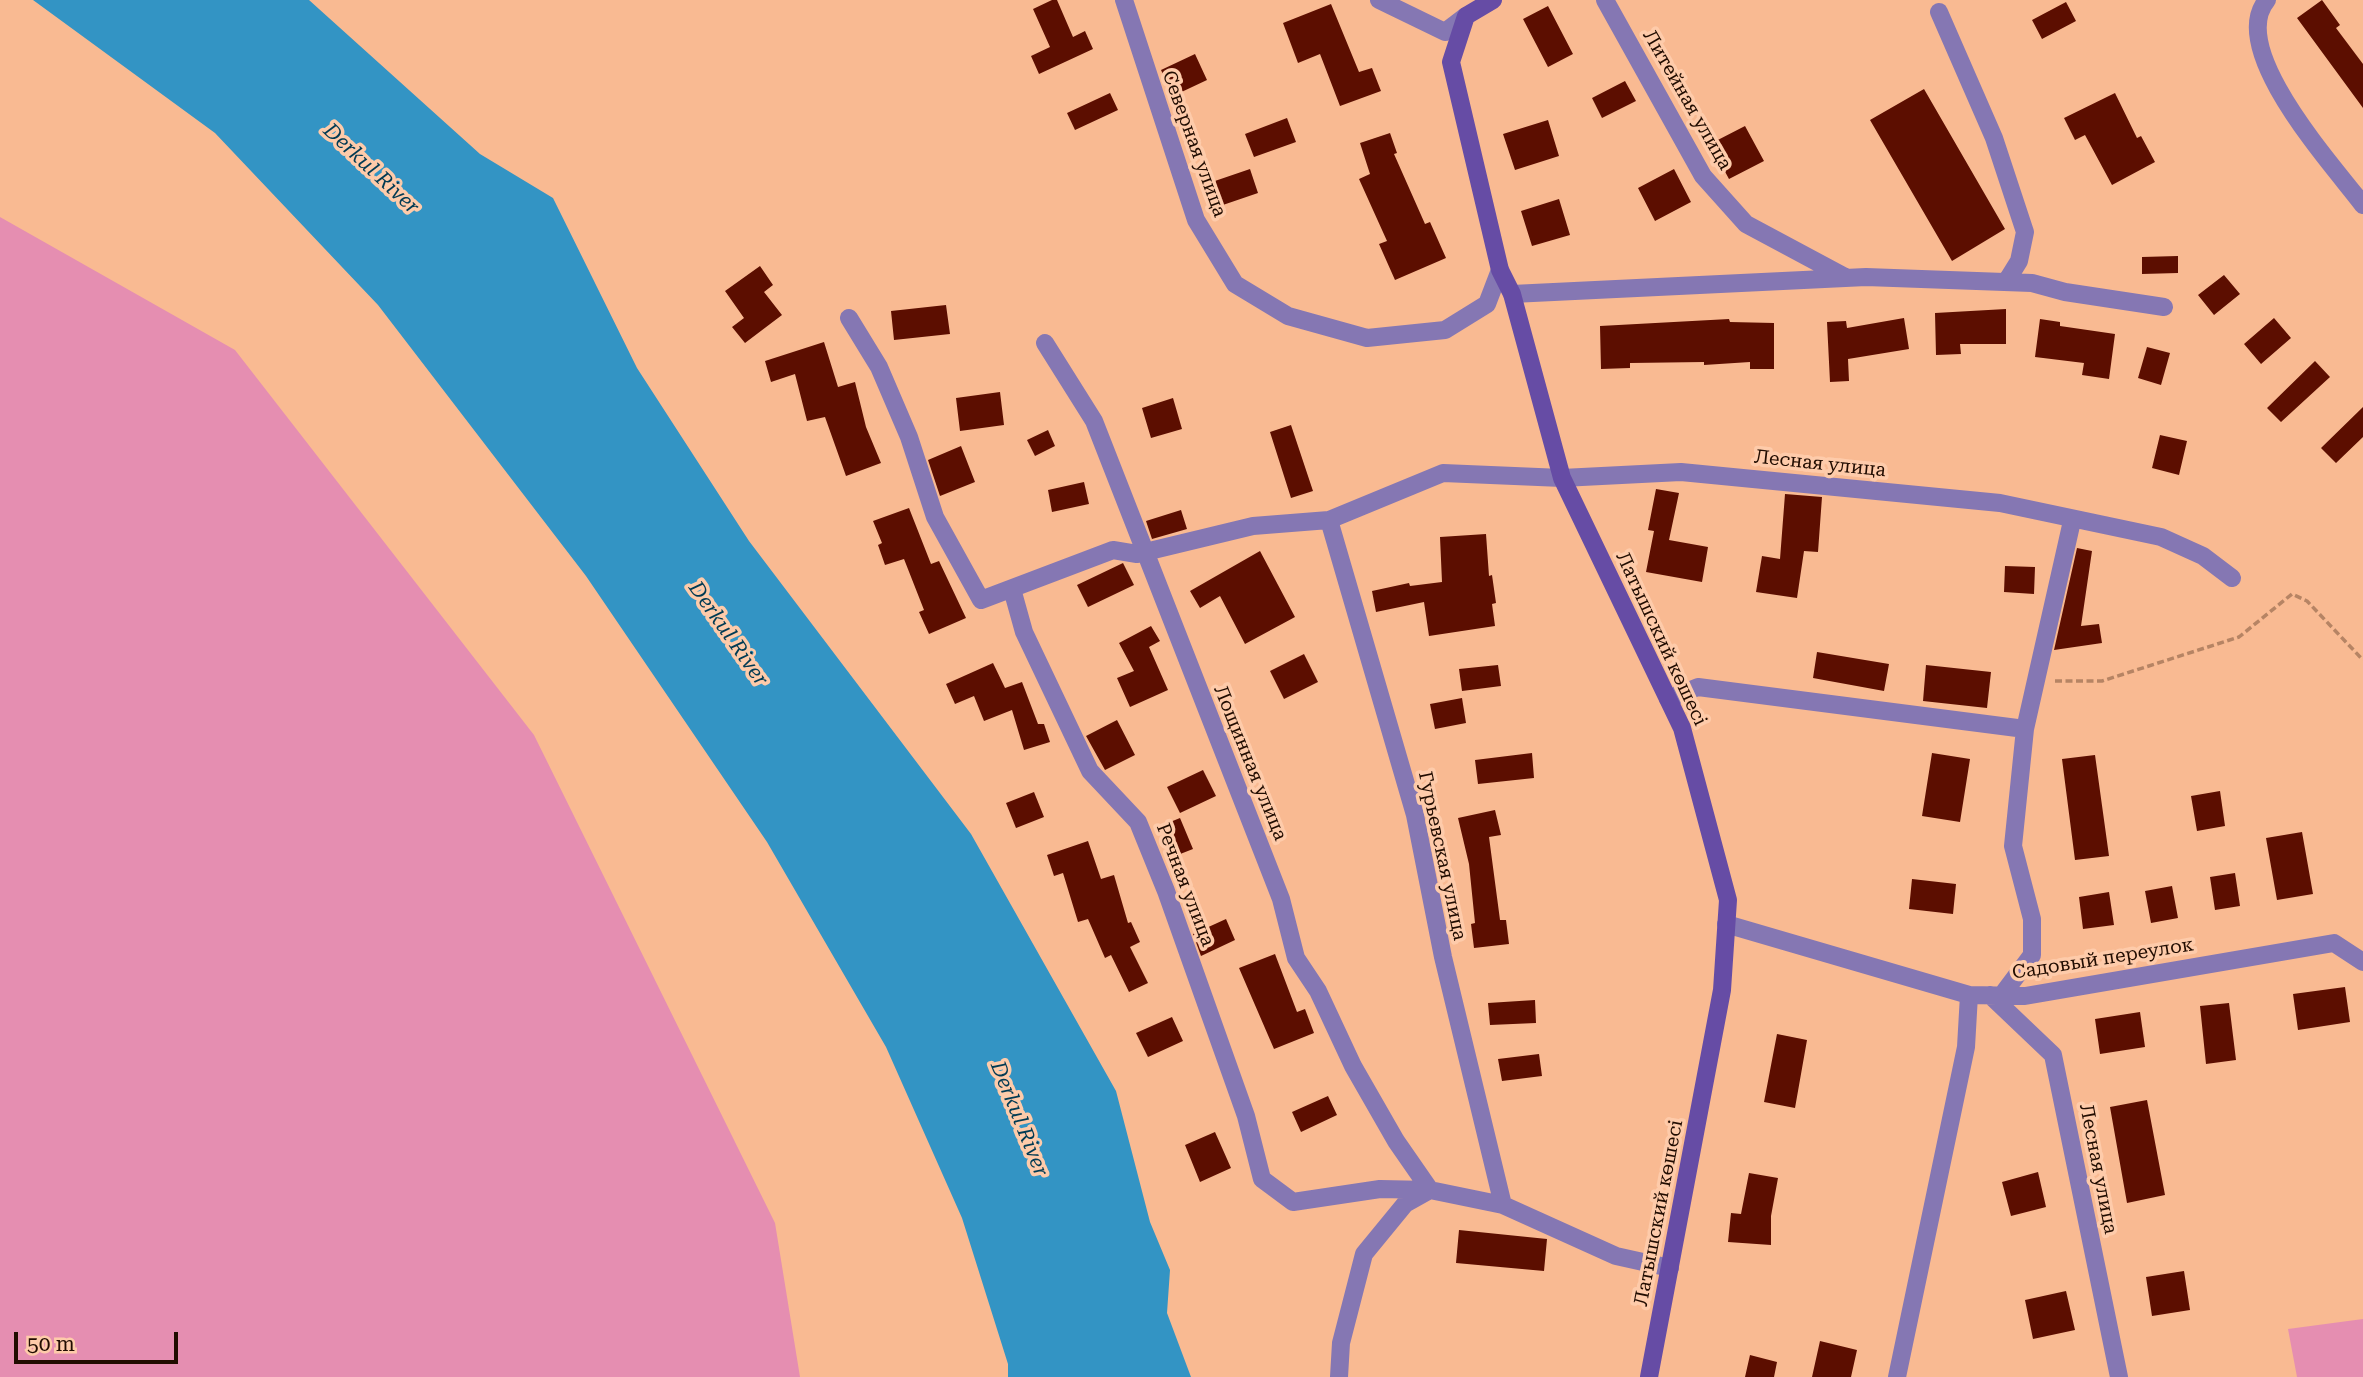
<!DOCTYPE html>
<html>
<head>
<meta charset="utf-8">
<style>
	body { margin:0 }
	#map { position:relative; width:2363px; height:1377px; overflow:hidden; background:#f9ba92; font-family:"Roboto Serif",serif }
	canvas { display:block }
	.scale { position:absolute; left:14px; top:1332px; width:164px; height:32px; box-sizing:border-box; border:4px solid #210c00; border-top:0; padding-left:9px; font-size:21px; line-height:24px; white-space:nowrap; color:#210c00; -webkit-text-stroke:5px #fecbaa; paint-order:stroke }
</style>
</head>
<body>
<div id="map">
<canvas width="2363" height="1377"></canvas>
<div class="scale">50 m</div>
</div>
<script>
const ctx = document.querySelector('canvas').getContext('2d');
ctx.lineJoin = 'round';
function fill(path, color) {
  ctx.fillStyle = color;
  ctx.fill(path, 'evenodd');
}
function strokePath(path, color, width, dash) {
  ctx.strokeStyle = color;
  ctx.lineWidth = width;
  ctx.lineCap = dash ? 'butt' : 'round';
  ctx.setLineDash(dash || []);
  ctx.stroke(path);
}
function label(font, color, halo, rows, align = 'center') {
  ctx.font = font + ' "Roboto Serif",serif';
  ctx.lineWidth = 7;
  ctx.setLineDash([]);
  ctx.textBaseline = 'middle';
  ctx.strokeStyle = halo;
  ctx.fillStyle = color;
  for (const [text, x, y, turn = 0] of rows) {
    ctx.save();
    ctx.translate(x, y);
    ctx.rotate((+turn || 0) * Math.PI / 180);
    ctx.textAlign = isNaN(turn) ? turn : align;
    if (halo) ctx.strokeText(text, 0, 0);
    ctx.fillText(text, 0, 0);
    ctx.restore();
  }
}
fill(new Path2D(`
	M0,217L235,350L534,735L775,1223L800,1377H0Z
	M2363,1319V1377H2297L2288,1329Z`), '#e58eb1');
fill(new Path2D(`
	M33,0H309L480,154L553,198L637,368L749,541L971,834L1116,1091L1150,1222L1170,1270L1167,1313L1191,1377H1008V1364L962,1218L886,1047L767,842L586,576L378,305L215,133Z`), '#3394c4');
fill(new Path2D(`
	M1052,0H1057L1073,37L1085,31L1093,49L1039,74L1031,56L1050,47L1033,9Z
	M2322,0L2340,25L2336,28L2363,64V108L2297,18Z
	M2066,2L2076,21L2042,39L2032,20Z
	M1331,4L1359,72L1372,68L1381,91L1340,106L1320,54L1298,63L1283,23Z
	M1548,6L1573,54L1548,67L1523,19Z
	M1195,54L1207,80L1173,96L1161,70Z
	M1625,81L1636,101L1602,118L1592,98Z
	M1924,89L2005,229L1952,261L1870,120Z
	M1110,93L1118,110L1075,130L1067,113Z
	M2115,93L2137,138L2141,136L2155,162L2112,185L2085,135L2075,140L2064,118Z
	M1287,118L1296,142L1254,157L1245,134Z
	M1548,120L1559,156L1515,170L1503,134Z
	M1745,126L1764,161L1729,179L1710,144Z
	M1390,133L1397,153L1394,154L1425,224L1430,222L1446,258L1395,280L1379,244L1387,241L1359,179L1370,174L1360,143Z
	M1250,169L1258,193L1217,207L1209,183Z
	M1674,169L1691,202L1655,221L1638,188Z
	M1559,199L1570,235L1532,246L1521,211Z
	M2178,256V273L2142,274V257Z
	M760,266L773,285L764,292L782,315L745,343L732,327L744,318L725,291Z
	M2224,275L2240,294L2214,315L2198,295Z
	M946,305L950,334L894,340L891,311Z
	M2006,309V344H1960L1961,354L1936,355L1935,313Z
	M1904,318L1909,349L1848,359L1849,381L1830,382L1827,322L1846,321L1847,328Z
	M2274,318L2291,338L2261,364L2244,344Z
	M1729,319L1730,322L1774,323V369H1750V362L1704,365V362L1630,363V368L1601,369L1600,326Z
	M2040,319L2060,322V326L2115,334L2109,379L2082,375L2084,363L2035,357Z
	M824,342L838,387L855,382L866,427L881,463L846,476L825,417L807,421L795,374L771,382L765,361Z
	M2147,347L2170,353L2161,385L2138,378Z
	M2315,361L2330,377L2281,422L2267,408Z
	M1000,392L1004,425L960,431L956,398Z
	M1173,398L1182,429L1151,438L1142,408Z
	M2363,407V437L2336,463L2321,448Z
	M1291,425L1313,491L1291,498L1270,432Z
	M1048,430L1055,446L1035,456L1027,440Z
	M2160,435L2187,441L2179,475L2152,468Z
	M961,446L975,482L940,496L928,460Z
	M1084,482L1089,504L1052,512L1048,490Z
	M1656,489L1679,493L1669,540L1708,547L1702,582L1646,572L1654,531L1648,530Z
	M1785,494L1822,497L1818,552L1804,551L1797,598L1756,592L1762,556L1780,559Z
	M909,508L931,564L939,561L966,618L929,634L919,612L924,610L904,559L885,565L878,545L882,543L873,521Z
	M1181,510L1187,529L1152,539L1146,521Z
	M1486,534L1489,576L1492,575L1496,603L1492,604L1495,626L1429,636L1424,602L1376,612L1372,591L1409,583L1410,586L1442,582L1440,537Z
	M2077,548L2092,551L2081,626L2099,624L2102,643L2054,650Z
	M1260,551L1295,617L1245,644L1220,596L1200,608L1190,591Z
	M1123,563L1134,585L1088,607L1077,585Z
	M2005,566L2035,567L2034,594L2004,592Z
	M1151,626L1160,641L1149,647L1168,690L1130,707L1117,678L1134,671L1119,643Z
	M1817,652L1889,664L1884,691L1813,678Z
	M1304,654L1318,682L1284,699L1270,671Z
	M993,663L1005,688L1022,682L1038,724H1044L1050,742L1024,750L1012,710L984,721L974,696L955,704L946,684Z
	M1498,665L1501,686L1462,691L1459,669Z
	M1926,665L1991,672L1987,708L1923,701Z
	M1462,698L1466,723L1435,729L1430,704Z
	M1117,720L1135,755L1105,770L1086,736Z
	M1532,753L1534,778L1478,784L1475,760Z
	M1932,753L1970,759L1960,822L1922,816Z
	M2095,755L2109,856L2075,860L2062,759Z
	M1203,770L1216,796L1180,813L1167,787Z
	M2220,791L2225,826L2197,831L2191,796Z
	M1034,792L1044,817L1016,828L1006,803Z
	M1495,810L1501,835L1489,837L1500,920H1506L1509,944L1474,948L1471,924L1475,923L1469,864L1458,818Z
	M1180,818L1193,849L1170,858L1158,827Z
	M2302,832L2313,894L2277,900L2266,838Z
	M1088,841L1101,879L1114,875L1128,923L1131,922L1140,942L1130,947L1148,983L1129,992L1111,955L1105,958L1088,919L1078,922L1063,873L1054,876L1047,855Z
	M2235,873L2240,906L2215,910L2210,877Z
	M1912,879L1956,884L1953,914L1909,909Z
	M2172,886L2178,918L2151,923L2145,891Z
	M2109,892L2114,925L2083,929L2079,897Z
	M1226,919L1235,940L1201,956L1193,934Z
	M1275,954L1297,1012L1305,1009L1314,1033L1274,1049L1239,968Z
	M2345,987L2350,1022L2298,1030L2293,994Z
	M1535,1000L1536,1023L1490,1025L1488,1003Z
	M2229,1003L2236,1060L2206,1064L2200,1006Z
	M2140,1012L2145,1047L2100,1054L2095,1019Z
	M1172,1017L1183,1041L1148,1057L1136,1033Z
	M1777,1034L1807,1040L1795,1108L1764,1102Z
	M1539,1054L1542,1076L1502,1081L1498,1059Z
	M1328,1096L1337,1115L1301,1132L1292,1112Z
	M2147,1100L2165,1195L2127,1203L2110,1107Z
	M1215,1132L1231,1168L1200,1182L1185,1145Z
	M2038,1172L2046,1207L2011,1216L2002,1182Z
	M1749,1173L1778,1178L1771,1216V1245L1728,1242L1731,1213L1741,1214Z
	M1459,1230L1547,1239L1544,1271L1456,1263Z
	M2184,1271L2190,1310L2152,1316L2146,1277Z
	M2066,1291L2075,1330L2033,1339L2025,1300Z
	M1820,1341L1857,1350L1851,1377H1812Z
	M1750,1355L1777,1362L1774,1377H1745Z`), '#5c0e00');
strokePath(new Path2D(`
	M2055,681H2102L2239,637L2292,594L2307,601L2363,660`), '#b68464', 3.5, [7, 3.5]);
strokePath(new Path2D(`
	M1124,0L1196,220L1235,284L1288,316L1367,338L1445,330L1487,304L1500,270
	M1379,0L1445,32L1466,16
	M1605,0L1703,176L1746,224L1845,277
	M2267,0C2226,49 2333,165 2363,205
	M1939,12L1994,138L2025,232L2019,261L2006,282
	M1512,294L1866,277L2032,283L2065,292L2164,307
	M849,318L879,367L909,437L935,517L981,600L1113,550L1137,554L1253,526L1329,520L1443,473L1562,478L1681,472L2000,503L2161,537L2203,556L2232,578
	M1045,343L1094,421L1281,899L1296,958L1318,991L1353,1066L1396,1141L1430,1190L1405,1204L1364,1254L1341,1343L1339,1377
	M1329,520L1415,815L1443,957L1503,1205
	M1012,589L1024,632L1090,771L1138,822L1166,891L1246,1116L1262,1179L1293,1202L1380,1189L1430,1190L1503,1205L1616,1256L1670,1268
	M1668,699L1698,687L2025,729
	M1726,924L1969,995L2025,996L2334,943L2363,962
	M1990,995L2053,1055L2119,1377
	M2002,995L2032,955V919L2013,846L2025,729L2072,521
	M1897,1377L1966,1047L1969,995`), '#8577b3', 18);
strokePath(new Path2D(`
	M1493,0L1466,16L1451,62L1500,270L1512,294L1562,478L1682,728L1728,900L1722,990L1649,1377`), '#664ca5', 18);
label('19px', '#210c00', '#fecbaa', [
	["Литейная улица",1687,100,60],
	["Северная улица",1194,144,70],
	["Лесная улица",1820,464,6],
	["Латышский көшесі",1661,639,65],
	["Лощинная улица",1250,763,68],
	["Гурьевская улица",1442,856,78],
	["Речная улица",1185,885,69],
	["Садовый переулок",2103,959,-9],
	["Лесная улица",2098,1169,79],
	["Латышский көшесі",1659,1213,-79]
]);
label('italic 21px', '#013a53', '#fecbaa', [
	["Derkul River",371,169,43],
	["Derkul River",728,634,55],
	["Derkul River",1019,1119,68]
]);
</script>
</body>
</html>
